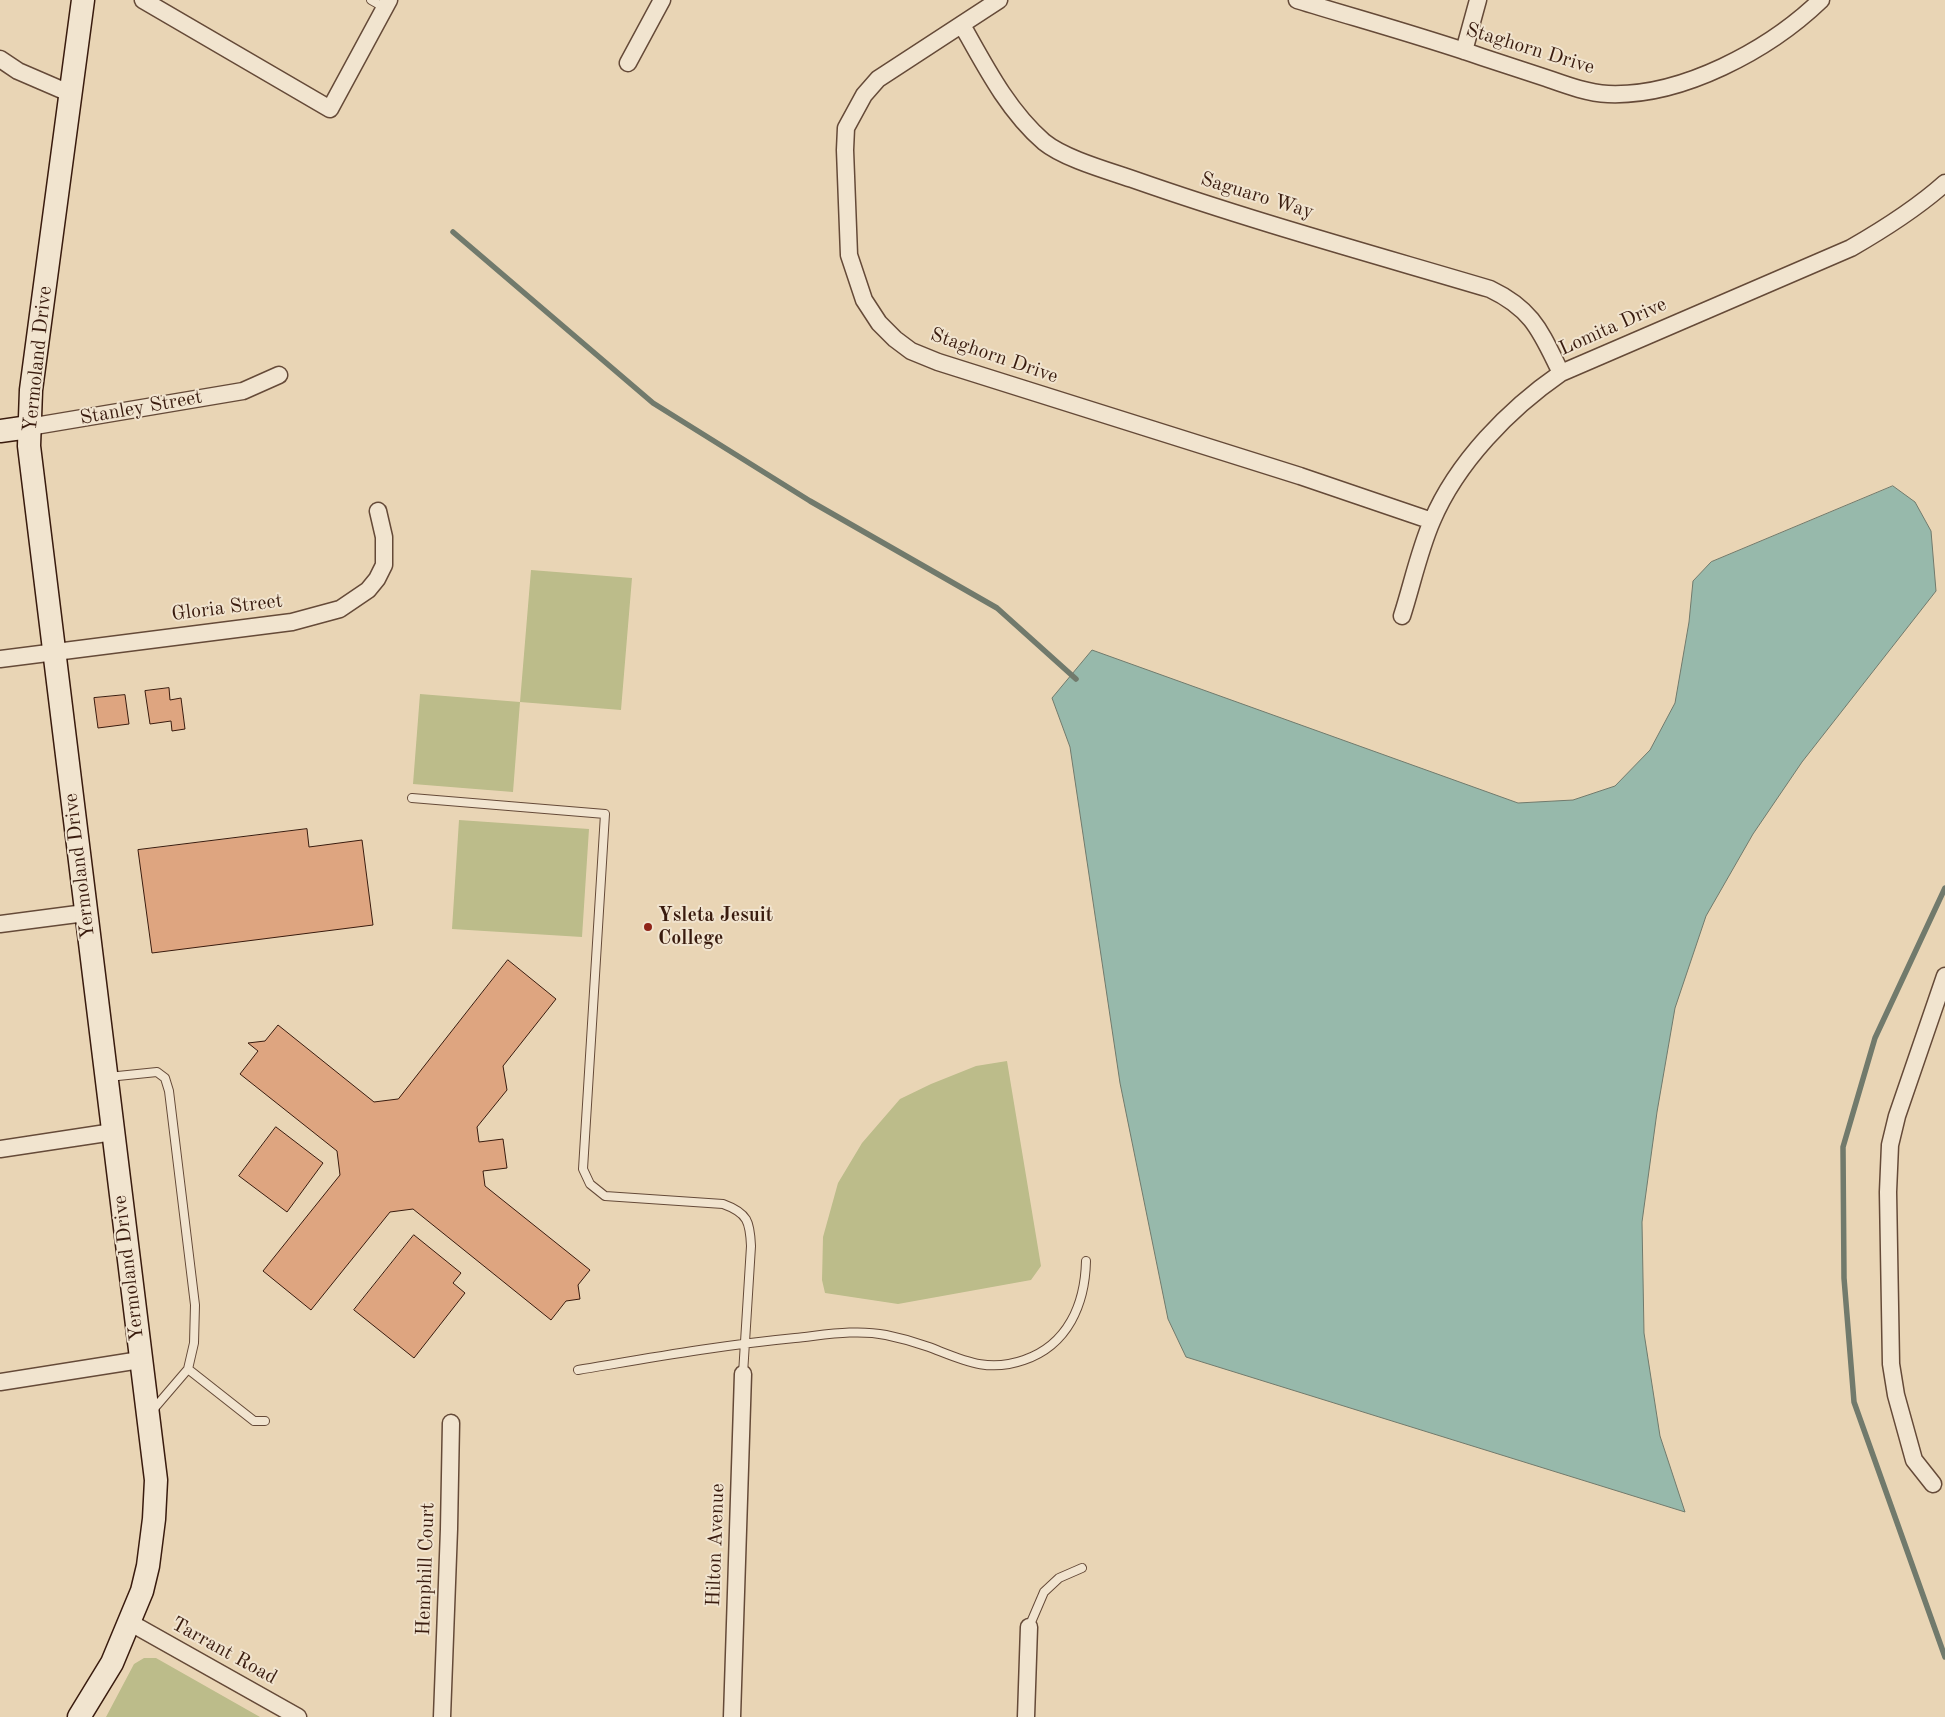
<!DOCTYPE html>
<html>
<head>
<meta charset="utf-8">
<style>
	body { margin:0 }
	canvas { display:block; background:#e9d5b5 }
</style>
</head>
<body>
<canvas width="1945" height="1717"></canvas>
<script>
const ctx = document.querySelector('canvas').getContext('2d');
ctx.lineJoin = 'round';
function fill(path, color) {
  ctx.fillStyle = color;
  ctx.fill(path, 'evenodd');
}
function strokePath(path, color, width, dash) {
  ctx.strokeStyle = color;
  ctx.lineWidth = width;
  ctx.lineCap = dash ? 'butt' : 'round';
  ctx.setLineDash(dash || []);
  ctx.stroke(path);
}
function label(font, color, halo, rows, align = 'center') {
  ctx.font = font + ' "Old Standard TT",serif';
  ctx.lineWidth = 4;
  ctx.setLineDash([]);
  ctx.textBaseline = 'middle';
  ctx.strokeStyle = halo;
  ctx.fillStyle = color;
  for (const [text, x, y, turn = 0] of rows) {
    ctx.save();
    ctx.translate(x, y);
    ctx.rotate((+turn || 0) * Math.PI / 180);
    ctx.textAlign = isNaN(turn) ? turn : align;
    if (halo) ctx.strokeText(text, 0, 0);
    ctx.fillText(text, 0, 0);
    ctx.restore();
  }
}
fill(new Path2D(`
	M531,570L632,578L621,710L520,702L513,792L413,784L420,694L520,702Z
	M459,820L589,829L582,937L452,929Z
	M1007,1061L1041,1266L1031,1280L898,1304L825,1293L822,1280L823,1237L838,1183L862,1143L900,1099L931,1084L976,1066Z
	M144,1658H156L260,1717H106L134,1664Z`), '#bcbc8a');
const water = new Path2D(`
	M1893,486L1915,502L1931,531L1936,591L1802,762L1753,834L1706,916L1675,1008L1657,1112L1642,1222L1644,1333L1660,1436L1685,1512L1186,1357L1168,1319L1120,1083L1070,747L1052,698L1092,650L1518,803L1573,800L1615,786L1650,750L1675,703L1689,622L1693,581L1711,562Z`);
fill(water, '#97b9ab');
strokePath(water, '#717a6c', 1);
strokePath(new Path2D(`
	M453,232L653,403L810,501L997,608L1076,679
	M1945,888L1875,1038L1843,1147L1844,1278L1854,1402L1945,1657`), '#717a6c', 5.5);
const building = new Path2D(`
	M169,688L170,700L181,698L185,729L172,731L171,721L150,724L145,691Z
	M125,695L129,724L98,728L94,698Z
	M307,829L309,847L362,840L373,925L152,953L138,850Z
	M508,960L556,999L503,1066L507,1090L477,1127L479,1142L503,1139L507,1168L483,1171L485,1186L590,1270L578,1285L580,1299L566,1301L551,1320L413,1209L390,1212L311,1310L263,1271L340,1175L337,1151L240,1074L258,1051L248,1043L265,1041L278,1025L374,1102L398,1099Z
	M276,1127L323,1163L287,1212L239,1176Z
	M414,1235L461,1273L453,1283L465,1293L414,1358L354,1310Z`);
fill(building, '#dea580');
strokePath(building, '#391b0e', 1);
const lane = new Path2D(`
	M371,0L385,8
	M412,798L605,814L583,1169L590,1184L605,1196L723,1204C748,1213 750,1222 751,1246L743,1374
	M108,1077L157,1072L165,1078L169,1091L195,1305L194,1343L188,1369L152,1411
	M188,1369L254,1421H265
	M578,1370C650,1358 722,1345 795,1338C825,1335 856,1329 886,1335C901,1338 915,1342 929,1347C963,1360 987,1373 1024,1360C1068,1345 1085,1304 1086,1261
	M1029,1627L1044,1592L1059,1578L1082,1568`);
const street = new Path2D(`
	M143,0L330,109L389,0
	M999,0L878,79L864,95L846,128L845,150L849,255L864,300L879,323L895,339L911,351L938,362L1300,476L1432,521
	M1297,0C1359,19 1421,36 1482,57C1503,64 1525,71 1546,78C1566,85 1587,93 1608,94C1682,97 1769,50 1821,0
	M962,25C985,66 1008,111 1044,142C1065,159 1109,171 1135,180C1252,221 1372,254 1490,289C1534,310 1541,333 1561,373
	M1464,51L1478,0
	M0,59L18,71L69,93
	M628,63L662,0
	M29,427L243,391L279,375
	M1402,616C1412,585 1419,551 1432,521C1457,462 1509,409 1561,373L1851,248C1884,229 1916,209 1945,183
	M0,659L292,622L340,609L368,590L377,579L384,565V537L378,511
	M0,924L85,913
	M0,1149L113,1132
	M0,1382L140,1360
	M1933,1484L1914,1460L1896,1395L1891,1364L1888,1192L1890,1145L1897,1116L1945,976
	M129,1622L298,1717
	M442,1717L449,1529L451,1423
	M732,1717L743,1374
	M1026,1717L1029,1627`);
const secondary = new Path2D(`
	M0,431L29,427
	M79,1717L112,1663L142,1591L148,1566L154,1519L156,1480L29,446L31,390L83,0`);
strokePath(lane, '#654a38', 10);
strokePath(street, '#654a38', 19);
strokePath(secondary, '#391b0e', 25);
strokePath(lane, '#f1e4cf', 8);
strokePath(street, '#f1e4cf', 16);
strokePath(secondary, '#f1e4cf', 22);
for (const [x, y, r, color] of [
	[648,927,5,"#8f2418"]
]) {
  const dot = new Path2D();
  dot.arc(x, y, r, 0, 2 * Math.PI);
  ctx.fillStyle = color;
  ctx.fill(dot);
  strokePath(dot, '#f1e4cf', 2);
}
label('20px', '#391b0e', '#f1e4cf', [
	["Staghorn Drive",1530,49,17],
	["Saguaro Way",1257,196,17],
	["Lomita Drive",1613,327,-24],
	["Staghorn Drive",994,356,19],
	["Yermoland Drive",38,359,-84],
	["Stanley Street",141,408,-10],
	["Gloria Street",227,608,-7],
	["Yermoland Drive",80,866,-97],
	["Yermoland Drive",129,1268,-97],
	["Hilton Avenue",716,1545,-88],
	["Hemphill Court",426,1569,-88],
	["Tarrant Road",224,1651,29]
]);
label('bold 20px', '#391b0e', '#f1e4cf', [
	["Ysleta Jesuit",658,916],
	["College",658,939]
], 'left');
</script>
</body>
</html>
